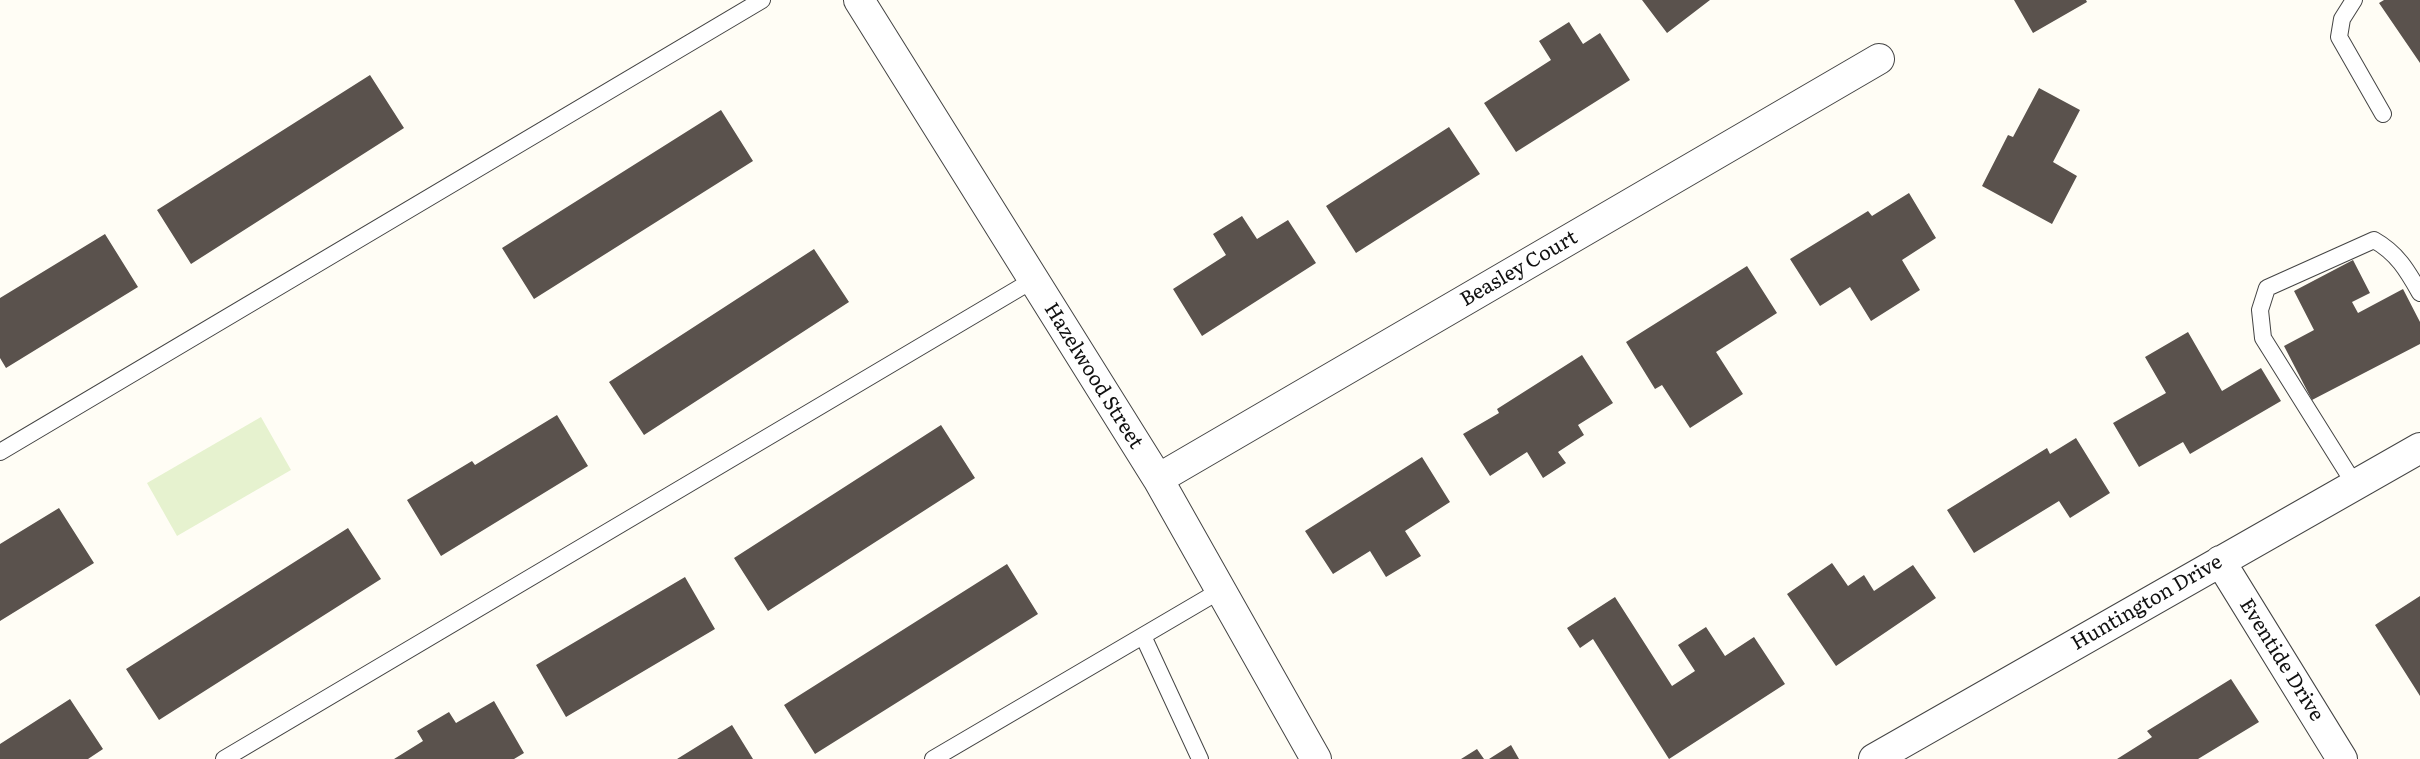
<!DOCTYPE html>
<html>
<head>
<meta charset="utf-8">
<style>
	body { margin:0 }
	canvas { display:block; background:#fffdf5 }
</style>
</head>
<body>
<canvas width="2420" height="759"></canvas>
<script>
const ctx = document.querySelector('canvas').getContext('2d');
ctx.lineJoin = 'round';
function fill(path, color) {
  ctx.fillStyle = color;
  ctx.fill(path, 'evenodd');
}
function strokePath(path, color, width, dash) {
  ctx.strokeStyle = color;
  ctx.lineWidth = width;
  ctx.lineCap = dash ? 'butt' : 'round';
  ctx.setLineDash(dash || []);
  ctx.stroke(path);
}
function label(font, color, halo, rows, align = 'center') {
  ctx.font = font + ' Literata,serif';
  ctx.lineWidth = 8;
  ctx.setLineDash([]);
  ctx.textBaseline = 'middle';
  ctx.strokeStyle = halo;
  ctx.fillStyle = color;
  for (const [text, x, y, turn = 0] of rows) {
    ctx.save();
    ctx.translate(x, y);
    ctx.rotate((+turn || 0) * Math.PI / 180);
    ctx.textAlign = isNaN(turn) ? turn : align;
    if (halo) ctx.strokeText(text, 0, 0);
    ctx.fillText(text, 0, 0);
    ctx.restore();
  }
}
fill(new Path2D(`
	M261,417L291,470L177,536L147,483Z`), '#e6f2cf');
fill(new Path2D(`
	M1642,0H1710L1667,33Z
	M2014,0H2086L2087,2L2033,33Z
	M2384,0H2420V63L2379,3Z
	M1569,22L1583,44L1600,33L1630,80L1516,152L1484,103L1551,60L1539,41Z
	M370,75L404,128L191,264L157,210Z
	M2039,88L2080,110L2053,162L2077,176L2052,224L1982,186L2008,135L2013,137Z
	M721,110L753,161L534,299L502,248Z
	M1449,127L1480,174L1356,253L1326,206Z
	M1909,193L1936,238L1902,260L1920,290L1871,321L1850,287L1820,306L1790,259L1868,211L1872,216Z
	M1242,216L1257,239L1288,220L1316,263L1202,336L1173,289L1226,255L1213,234Z
	M105,234L138,287L6,368L0,358V298Z
	M814,249L849,302L644,435L609,382Z
	M2353,260L2370,293L2352,302L2358,313L2403,289L2420,322V344L2312,400L2284,346L2314,330L2294,291Z
	M1747,266L1777,313L1716,352L1743,394L1690,428L1662,385L1655,389L1626,342Z
	M2188,332L2222,391L2261,368L2281,401L2190,454L2183,442L2139,467L2113,423L2166,393L2145,357Z
	M1582,355L1613,403L1578,425L1584,435L1558,452L1566,463L1543,478L1527,452L1490,476L1463,434L1499,413L1497,409Z
	M557,415L588,466L441,556L407,500L472,461L475,465Z
	M941,425L975,478L768,611L734,558Z
	M2076,438L2110,493L2070,518L2059,501L1974,553L1947,510L2047,448L2050,454Z
	M1422,457L1450,502L1405,531L1421,556L1386,577L1370,551L1333,574L1305,531Z
	M59,508L94,563L0,621V544Z
	M348,528L381,579L159,720L126,669Z
	M1832,563L1848,586L1864,575L1874,591L1913,565L1936,598L1836,666L1787,594Z
	M1007,564L1038,614L815,754L784,705Z
	M685,577L715,629L566,717L536,665Z
	M2420,596V696L2375,625Z
	M1615,597L1672,686L1695,671L1678,645L1706,627L1725,656L1754,637L1785,684L1669,759L1593,639L1580,648L1567,628Z
	M2231,679L2259,722L2198,759H2117L2152,737L2147,731Z
	M70,699L103,749L88,759H0V744Z
	M494,701L524,753L514,759H394L423,741L417,731L449,712L456,723Z
	M732,725L753,759H677Z
	M1511,745L1519,759H1489Z
	M1477,749L1484,759H1461Z`), '#5a524d');
const service = new Path2D(`
	M2354,0L2342,19L2339,37L2383,114
	M0,452L762,0
	M2355,485L2263,338L2260,310L2267,288L2374,240C2397,253 2407,270 2420,293
	M1143,636L1200,759
	M224,759L1033,280
	M933,759L1221,590`);
const minor = new Path2D(`
	M859,0L1158,479L1316,759
	M1158,479L1879,59
	M2220,561L2342,759
	M1874,759L2420,448`);
strokePath(service, '#444', 18);
strokePath(minor, '#444', 32);
strokePath(service, '#fff', 16);
strokePath(minor, '#fff', 30);
label('20px', '#111', '#fff', [
	["Beasley Court",1519,269,-30],
	["Hazelwood Street",1093,376,58],
	["Huntington Drive",2147,603,-30],
	["Eventide Drive",2281,660,58]
]);
</script>
</body>
</html>
